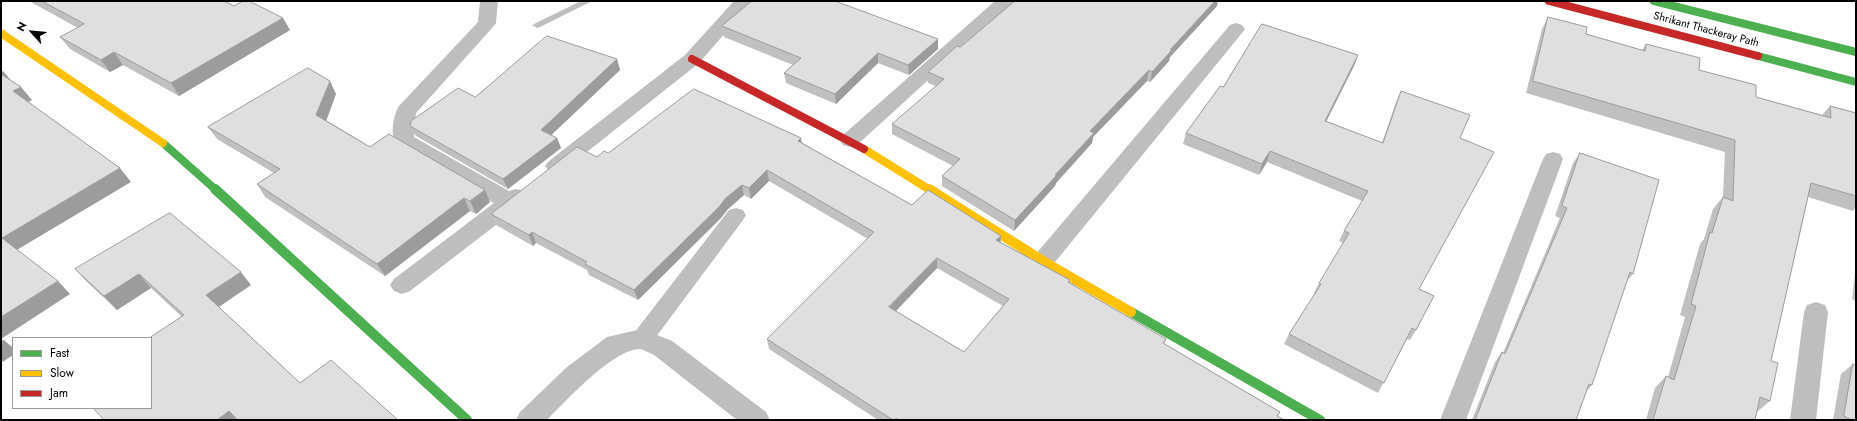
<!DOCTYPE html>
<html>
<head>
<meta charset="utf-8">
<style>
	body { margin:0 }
	#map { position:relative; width:1857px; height:421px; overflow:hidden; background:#fff; font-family:Jost,sans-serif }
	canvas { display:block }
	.frame { position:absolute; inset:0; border:2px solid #000; pointer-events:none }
	.legend { position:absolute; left:12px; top:337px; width:140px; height:72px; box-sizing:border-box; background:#fff; border:1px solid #999; margin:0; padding:5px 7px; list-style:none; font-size:12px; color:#000 }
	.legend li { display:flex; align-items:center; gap:8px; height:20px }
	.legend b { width:20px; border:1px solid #999 }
	.north { position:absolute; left:12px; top:12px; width:40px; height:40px; -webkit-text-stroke:3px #fff; paint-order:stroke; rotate:297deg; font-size:11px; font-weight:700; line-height:16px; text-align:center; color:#000 }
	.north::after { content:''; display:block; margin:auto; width:14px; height:18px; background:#000; clip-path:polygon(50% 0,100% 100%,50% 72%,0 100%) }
</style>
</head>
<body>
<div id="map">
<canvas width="1857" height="421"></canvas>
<div class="frame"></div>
<ul class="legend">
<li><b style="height:5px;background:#4caf50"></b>Fast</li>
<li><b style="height:5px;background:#ffc107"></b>Slow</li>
<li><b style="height:5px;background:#c62828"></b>Jam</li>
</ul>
<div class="north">N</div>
</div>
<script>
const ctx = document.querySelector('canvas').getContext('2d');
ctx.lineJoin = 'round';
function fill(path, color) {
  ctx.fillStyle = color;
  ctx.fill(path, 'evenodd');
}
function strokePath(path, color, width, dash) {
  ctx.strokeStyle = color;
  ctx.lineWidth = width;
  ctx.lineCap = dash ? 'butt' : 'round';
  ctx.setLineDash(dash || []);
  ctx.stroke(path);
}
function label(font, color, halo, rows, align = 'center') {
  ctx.font = font + ' Jost,sans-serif';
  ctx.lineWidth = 3;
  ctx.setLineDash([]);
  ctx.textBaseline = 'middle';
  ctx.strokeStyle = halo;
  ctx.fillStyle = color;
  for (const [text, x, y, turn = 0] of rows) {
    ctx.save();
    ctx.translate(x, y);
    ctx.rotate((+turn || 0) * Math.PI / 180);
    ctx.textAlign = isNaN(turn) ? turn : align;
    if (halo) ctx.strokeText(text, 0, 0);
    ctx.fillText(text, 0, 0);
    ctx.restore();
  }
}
fill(new Path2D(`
	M581,1H592L540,27L537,28L532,25Z`), '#bfbfbf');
fill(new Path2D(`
	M736,208L743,210L746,215L743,220L650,345L642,348L634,345L631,339L634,333L729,210Z`), '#bebebe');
fill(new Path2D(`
	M480,1H498L496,23L493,27L416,113L414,137L509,191L516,189L524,191L527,197L518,208L410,291L402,294L394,291L390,285L394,279L494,203L396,145C390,136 393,115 399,106L478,22Z
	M734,1H753L699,63L563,171L556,173L549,171L545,166L549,161L685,55Z
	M995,1H1015L857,145L850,147L843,145L840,140L843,135Z
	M1236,23L1242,25L1245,29L1242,33L1051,267L1043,270L1035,267L1031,261L1035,255L1230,25Z
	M1553,152L1560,154L1563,159L1466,420H1440L1543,159L1546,154Z
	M1816,302L1825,305L1828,312L1816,420H1790L1804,312L1807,305Z
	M642,329L672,341L766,412L770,420H737L654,355C650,353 644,350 640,349C613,349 566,401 547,420H516L520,412L567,367L607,337Z`), '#bebebe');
strokePath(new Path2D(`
	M1654,1L1856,52
	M1758,56L1856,82
	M163,143L216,190`), '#4caf50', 8);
strokePath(new Path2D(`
	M215,189L467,420
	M1131,312L1320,420`), '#4caf50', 10);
strokePath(new Path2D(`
	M1,33L163,143
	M864,149L930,190`), '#ffc107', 8);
strokePath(new Path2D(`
	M929,189L1043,261L1131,312`), '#ffc107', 10);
strokePath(new Path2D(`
	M1549,1L1758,56
	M692,59L864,149`), '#c62828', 8);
fill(new Path2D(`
	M29,1H224L234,6L290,30L179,96L123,65L110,72L70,49L60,37L78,28Z
	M1217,6L1170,57L1169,61L1150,82L1147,81L1093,137L1092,143L1056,183L1055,186L1014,231L942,186V176L953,166L892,134V124L936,86L928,83V72L960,47Z
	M1548,17L1586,34L1642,50L1646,44L1756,97L1822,115L1830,106L1856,113V207L1853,211L1808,197L1771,361L1770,401L1757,412L1755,420H1646L1655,388L1666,376L1668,377L1685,317L1680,315L1700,244L1704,239L1713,209L1723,197L1725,152L1526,93L1542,29Z
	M722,26L938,49L909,75L878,63L836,104L786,83L784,73L793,65L724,37Z
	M1358,55L1354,66L1326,121L1382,143L1396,102L1401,91L1460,138L1419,289L1416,330L1410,340L1407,339L1378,393L1284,344L1289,334L1315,294L1314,293L1319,283L1343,243L1339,241L1344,231L1362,201L1267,162L1259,175L1183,144L1186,133Z
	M617,59L620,70L551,135L557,138L561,148L508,189L416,136L410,126L475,97Z
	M336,94L326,120L370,147L490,202L476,214L470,211L385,276L265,197L257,184L274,173L217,139L208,127Z
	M801,138L802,143L912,205L1001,236L1000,242L1070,280V283L1166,339L1164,344L1280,412L1278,416L1284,420H878L769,349L767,339L868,239L769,181L751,199L744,195L728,209L721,218L638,300L589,275L587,270L536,243L533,246L496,225L491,214L597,157ZM937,268L1003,306L964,352L896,311Z
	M1580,153L1633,274L1626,282L1592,385L1586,392L1576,420H1472L1495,362L1502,352L1503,353L1560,218L1555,216L1573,163Z
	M1856,266V301L1852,299Z
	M75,269L251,285L219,307L300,383L398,420L93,408L182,317L151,288L117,310L88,283Z
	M1853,364L1856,420H1833L1841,374Z`), '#c0c0c0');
fill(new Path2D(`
	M1215,1H1218L1217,6L1170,57L1169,61L1150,82L1152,72L1170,50Z
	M283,18L290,30L179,96L171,83Z
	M938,39V49L909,75L908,65Z
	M114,52L123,65L110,72L101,60Z
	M878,53V63L836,104L835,94Z
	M1358,55L1354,66L1321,132L1325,121Z
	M617,59L620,70L545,141L541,130Z
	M1149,70L1147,81L1093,137L1092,143L1056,183L1055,186L1014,231L1015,220L1055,175L1090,131Z
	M3,71L14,84L1,75V72Z
	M330,81L336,94L324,127L316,115Z
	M21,87L32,100L25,104L13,91Z
	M557,138L561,148L508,189L503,179Z
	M801,138L802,149L798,141Z
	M1270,151L1267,162L1259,175L1262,164Z
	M120,168L131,182L15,251L2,238Z
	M767,170L769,181L751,199L749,188Z
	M742,185L744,195L728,209L721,218L638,300L634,290L726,198Z
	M485,190L490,202L476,214L470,201Z
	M464,198L470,211L385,276L377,264Z
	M532,232L536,243L533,246L529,235Z
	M1001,236L1000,246L996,240Z
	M937,258V268L889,318V307Z
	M241,272L251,285L217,308L206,295Z
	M139,274L151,288L117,310L104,296Z
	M58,281L70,294L1,339V317Z
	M4,340L13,348V355L1,363V341Z
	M229,411L237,420H217Z`), '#9c9c9c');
const building = new Path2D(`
	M42,1H224L234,6L243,1H249L283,18L171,83L114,52L101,60L60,37L84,24Z
	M752,1H835L938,39L908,65L878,53L835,94L784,73L801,58L722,26Z
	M1015,1H1215L1170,50H1172L1152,72L1149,70L1090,131L1094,133L1055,175H1057L1015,220L942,176L960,159L892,124L944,79L928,72L957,46L960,47Z
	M1548,17L1587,27L1586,34L1645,51L1646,44L1700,58L1699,70L1756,85V97L1831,118L1830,106L1856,113V196L1811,183L1771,361L1778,363L1770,401L1760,397L1755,420H1653L1666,376L1674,380L1696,306L1691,304L1710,232L1712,233L1723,197L1733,201L1735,140L1533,81Z
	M1262,24L1358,55L1325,121L1383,143L1401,91L1470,115L1460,138L1494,152L1419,289L1434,296L1416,330L1412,328L1384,383L1289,334L1321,284L1319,283L1349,233L1344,231L1368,191L1270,151L1262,164L1186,133L1220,86L1223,87Z
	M547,36L617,59L541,130L557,138L503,179L410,126L411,121L458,88L475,97Z
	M308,68L330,81L316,115L370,147L389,134L485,190L470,201L464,198L377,264L257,184L280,169L208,127Z
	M1,74L21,87L13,91L120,168L2,238L58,281L1,317Z
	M694,89L801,138L798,141L912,205L928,190L1001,236L996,240L1070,280L1068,282L1166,339L1163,343L1280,412L1277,416L1284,420H898L896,418L895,420H893L767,339L874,232L767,170L749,188L742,185L726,198L718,208L634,290L585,264L587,262L532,232L529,235L491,214L577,147L597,157L604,151L608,153ZM937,258L1009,299L964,352L889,307Z
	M1580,153L1659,180L1633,274L1630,272L1592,385L1589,384L1576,420H1475L1502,352L1505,354L1567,208L1562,206Z
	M170,213L241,272L206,295L300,383L331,360L398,420H238L229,411L217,420H195V419L194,420H104L93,408H151V338H149L184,315L139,274L104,296L75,269Z
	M1853,364L1856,366V420H1852L1844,416Z`);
fill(building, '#dfdfdf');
strokePath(building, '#9c9c9c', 1);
label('11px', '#000', '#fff', [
	["Shrikant Thackeray Path",1706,30,15]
]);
</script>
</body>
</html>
